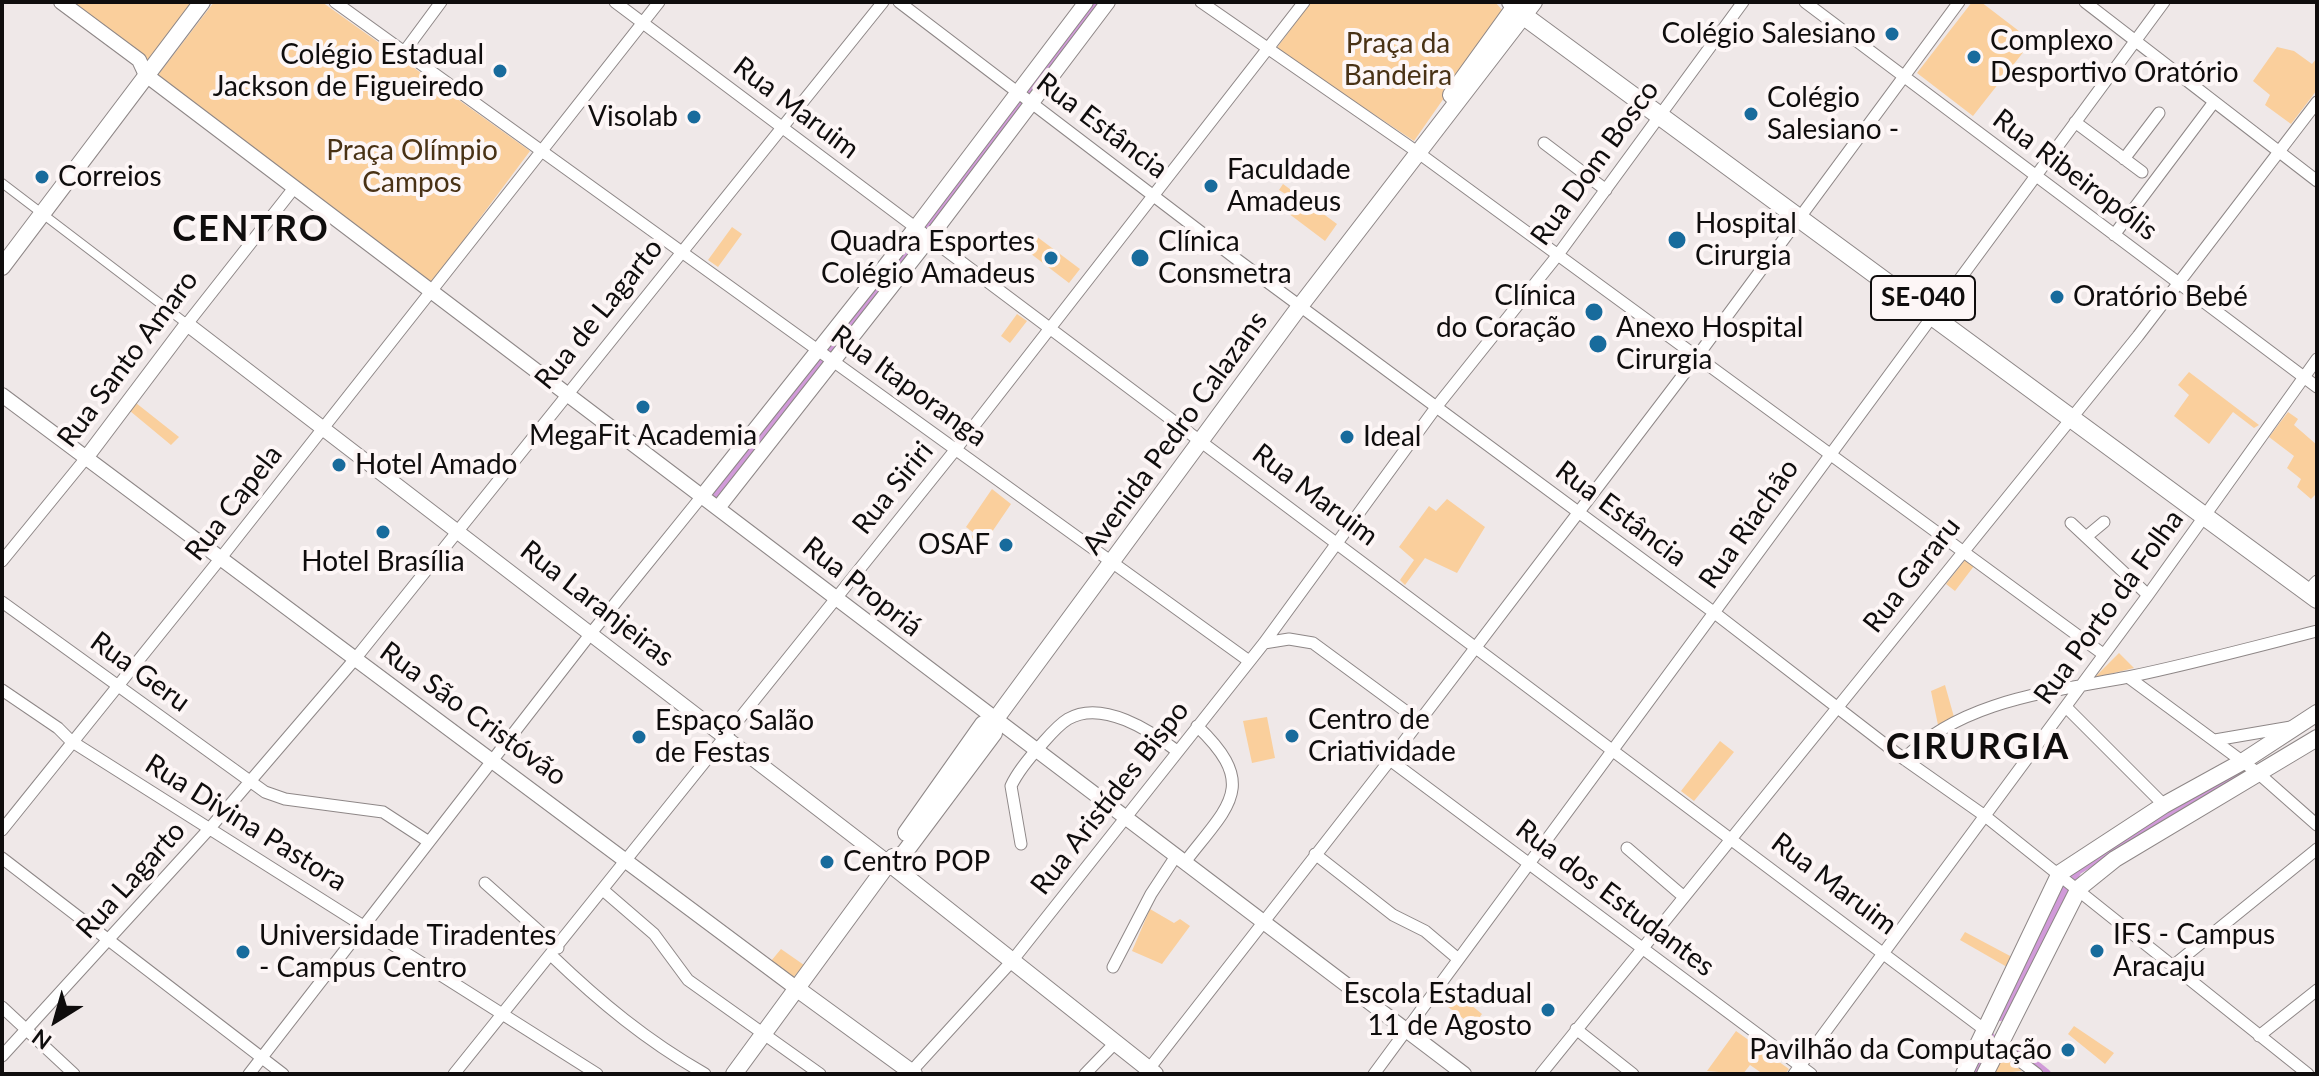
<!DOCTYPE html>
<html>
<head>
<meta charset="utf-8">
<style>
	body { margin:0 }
	#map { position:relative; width:2319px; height:1076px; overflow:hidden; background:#efe8e8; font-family:Lato,sans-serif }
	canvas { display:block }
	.frame { position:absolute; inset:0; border:4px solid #0f0d0d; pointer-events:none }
	.north { position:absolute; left:16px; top:980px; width:80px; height:80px; -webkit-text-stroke:6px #fdf6f6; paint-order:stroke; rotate:217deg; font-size:22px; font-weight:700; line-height:32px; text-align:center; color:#0f0d0d }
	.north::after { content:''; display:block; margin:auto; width:28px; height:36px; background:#0f0d0d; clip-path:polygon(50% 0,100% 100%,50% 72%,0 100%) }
</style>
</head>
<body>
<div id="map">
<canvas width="2319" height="1076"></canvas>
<div class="frame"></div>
<div class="north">N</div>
</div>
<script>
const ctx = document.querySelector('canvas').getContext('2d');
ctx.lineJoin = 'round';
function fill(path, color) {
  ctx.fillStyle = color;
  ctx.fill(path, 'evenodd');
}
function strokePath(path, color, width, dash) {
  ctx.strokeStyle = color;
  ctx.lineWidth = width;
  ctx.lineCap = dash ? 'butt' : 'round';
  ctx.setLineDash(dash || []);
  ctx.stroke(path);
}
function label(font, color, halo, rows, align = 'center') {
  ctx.font = font + ' Lato,sans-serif';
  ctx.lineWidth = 8;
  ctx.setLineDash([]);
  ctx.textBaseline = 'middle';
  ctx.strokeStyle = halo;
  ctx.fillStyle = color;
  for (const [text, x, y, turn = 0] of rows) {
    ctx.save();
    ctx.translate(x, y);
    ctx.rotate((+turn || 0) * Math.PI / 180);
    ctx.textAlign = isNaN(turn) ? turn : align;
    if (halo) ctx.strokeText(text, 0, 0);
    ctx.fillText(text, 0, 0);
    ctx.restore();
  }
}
fill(new Path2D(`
	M71,2H196L151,62Z
	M214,2H322L530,151L430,285L158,75Z
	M1311,2H1495L1504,12L1414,141L1276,49Z
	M1972,2H1981L2032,41L1973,116L1917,73Z
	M2277,47L2294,51L2312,64L2317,58V90L2291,124L2265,105L2270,95L2253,81Z
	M1283,184L1337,224L1325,241L1280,207L1287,195L1279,190Z
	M732,227L742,234L718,267L708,260Z
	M1032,233L1080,269L1069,283L1022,247Z
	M1017,314L1027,321L1010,343L1001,336Z
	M2189,372L2259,425L2254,428L2233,412L2209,444L2174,416L2189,395L2178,385Z
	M136,403L179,437L171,445L130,411Z
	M2288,412L2298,419L2294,425L2317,445V493L2311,499L2297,487L2301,479L2287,468L2294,456L2269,437Z
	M992,489L1011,504L979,551L968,543L974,533L966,527Z
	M1447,499L1485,527L1457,573L1425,558L1405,585L1400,580L1414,560L1399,547L1429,506L1436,511Z
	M1965,560L1974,566L1955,591L1946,584Z
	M2119,653L2134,668L2094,678Z
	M1945,685L1954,717L1938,725L1931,691Z
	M1267,717L1275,758L1252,763L1243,721Z
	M1720,741L1734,752L1694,801L1681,791Z
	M1150,909L1174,923L1180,919L1190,926L1162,964L1132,951Z
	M1965,932L2012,957L2007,967L1960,940Z
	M781,949L804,965L793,978L771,961Z
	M1449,987L1482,1014L1473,1026L1439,1000Z
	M2074,1026L2114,1053L2105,1064L2068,1034Z
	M1736,1031L1789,1069L1785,1074H1763L1750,1065L1743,1074L1707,1071Z
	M2001,1054L2022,1071L1992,1074Z`), '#facf9c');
strokePath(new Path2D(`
	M716,497L1099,2
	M2000,1016L2077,870L2239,773
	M2015,1049L2046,1074
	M1974,1074L1990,1037`), '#d19ad9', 10);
const pedestrian = new Path2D(`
	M2,183L187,324`);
const minor = new Path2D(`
	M335,2L1249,661
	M615,2L1985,1030
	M899,2L1235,258L1716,614L1904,759L1985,816L2308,1074
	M1201,2L1413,149
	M1805,2L2317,387
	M2085,2L2317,181
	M404,52L441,2
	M2075,122L2142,172
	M1544,143L1606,190
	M1420,154L2103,654
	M2124,159L2159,113
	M2114,235L2214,102
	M187,324L294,188
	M2071,523L2148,595
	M2086,537L2104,522
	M2,561L86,458
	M2314,584L2317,581
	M2,602L265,792L285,799L383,812L429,842
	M1264,643L1289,639L1313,643L1419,721
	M2128,677L2258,773L2317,825
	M2,690L58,728L71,741L597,1074
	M2066,707L2164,805
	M2215,740L2291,727
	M1904,759C1962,700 2050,692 2128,677C2191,664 2254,647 2317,631
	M1390,760L1811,1074
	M2,830L220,559L659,2
	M1021,844L1011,786C1018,771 1030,757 1041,745C1049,736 1058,725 1068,719C1102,699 1151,731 1177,751
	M1627,848L1684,897
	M1315,854L1393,915L1425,931L1457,958
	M2,858L283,1074
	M1185,862C1228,806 1260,786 1197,726
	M485,883L558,948
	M603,890L654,934L688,980L820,1074
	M552,956C600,1002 647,1041 705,1074
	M2174,965L2317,849
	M1113,967L1151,894L1176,856
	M2,1007L74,1074
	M1576,1029L1633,1074
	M2259,1036L2317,990
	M1999,1045L2037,1074
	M2,1056L210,828L355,659L883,2
	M249,1074L592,632L702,496
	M454,1074L956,449L1304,2
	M909,1074L1012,961L1264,643L1437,406L1557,256L1743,2
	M1085,1074L1116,1042
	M1145,1074L1390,760L1696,358L1959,2
	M1374,1074L2164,2
	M1541,1074L2138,336L2317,102
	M1794,1074L2148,595L2317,359`);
const tertiary = new Path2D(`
	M61,2L139,60L146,75L1464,1074
	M2,395L796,988
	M86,458L187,324L890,864
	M702,496L915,228L1086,2
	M718,508L929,239L1108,2`);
const secondary = new Path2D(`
	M1451,95L1518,2
	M2,267L202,2
	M906,833L983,724L995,720
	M890,864L905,852L994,733L995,720L1294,314L1534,2
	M890,864L1155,1074
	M796,988L914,1074
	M734,1074L893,857
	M1964,1074L2060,873L2164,805L2242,762L2317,713
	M1985,1074L2079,888L2115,859L2317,738`);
const primary = new Path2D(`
	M1511,2L1524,16L2317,599`);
strokePath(pedestrian, '#8e8787', 10);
strokePath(minor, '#8e8787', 13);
strokePath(tertiary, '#8e8787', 16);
strokePath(secondary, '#8e8787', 18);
strokePath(primary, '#8e8787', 20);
strokePath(pedestrian, '#fff', 8);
strokePath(minor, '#fff', 11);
strokePath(tertiary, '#fff', 14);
strokePath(secondary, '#fff', 16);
strokePath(primary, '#fff', 18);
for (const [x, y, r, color] of [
	[1892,34,8,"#186b9c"],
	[1974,57,8,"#186b9c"],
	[500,71,8,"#186b9c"],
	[1751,114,8,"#186b9c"],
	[694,117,8,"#186b9c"],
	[42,177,8,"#186b9c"],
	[1211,186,8,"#186b9c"],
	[1677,240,10,"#186b9c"],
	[1051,258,8,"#186b9c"],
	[1140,258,10,"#186b9c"],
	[2057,297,8,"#186b9c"],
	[1594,312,10,"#186b9c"],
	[1598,344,10,"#186b9c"],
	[643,407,8,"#186b9c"],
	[1347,437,8,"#186b9c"],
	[339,465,8,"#186b9c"],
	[383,532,8,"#186b9c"],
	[1006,545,8,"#186b9c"],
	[1292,736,8,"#186b9c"],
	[639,737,8,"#186b9c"],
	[827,862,8,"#186b9c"],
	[2097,951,8,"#186b9c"],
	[243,952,8,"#186b9c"],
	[1548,1010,8,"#186b9c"],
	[2068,1050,8,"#186b9c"]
]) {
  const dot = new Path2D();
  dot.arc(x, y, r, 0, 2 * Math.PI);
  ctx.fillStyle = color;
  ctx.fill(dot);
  strokePath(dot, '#fdf6f6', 3);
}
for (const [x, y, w] of [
	[1923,298,104]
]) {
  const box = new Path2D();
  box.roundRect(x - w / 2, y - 22, w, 44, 6);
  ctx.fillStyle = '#fdf6f6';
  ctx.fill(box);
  strokePath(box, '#0f0d0d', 2);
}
label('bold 26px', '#0f0d0d', null, [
	["SE-040",1923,298]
]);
label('28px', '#0f0d0d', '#fdf6f6', [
	["Colégio Salesiano",1876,34,"right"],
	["Complexo",1990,41],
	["Desportivo Oratório",1990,73],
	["Colégio Estadual",484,55,"right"],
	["Jackson de Figueiredo",484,87,"right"],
	["Colégio",1767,98],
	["Salesiano -",1767,130],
	["Visolab",678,117,"right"],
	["Faculdade",1227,170],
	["Amadeus",1227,202],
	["Correios",58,177],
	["Hospital",1695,224],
	["Cirurgia",1695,256],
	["Quadra Esportes",1035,242,"right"],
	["Colégio Amadeus",1035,274,"right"],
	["Clínica",1158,242],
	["Consmetra",1158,274],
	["Clínica",1576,296,"right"],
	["do Coração",1576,328,"right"],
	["Oratório Bebé",2073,297],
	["Anexo Hospital",1616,328],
	["Cirurgia",1616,360],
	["MegaFit Academia",643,436,"center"],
	["Ideal",1363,437],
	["Hotel Amado",355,465],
	["OSAF",990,545,"right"],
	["Hotel Brasília",383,562,"center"],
	["Centro de",1308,720],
	["Criatividade",1308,752],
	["Espaço Salão",655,721],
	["de Festas",655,753],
	["Centro POP",843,862],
	["IFS - Campus",2113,935],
	["Aracaju",2113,967],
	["Universidade Tiradentes",259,936],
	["- Campus Centro",259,968],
	["Escola Estadual",1532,994,"right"],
	["11 de Agosto",1532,1026,"right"],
	["Pavilhão da Computação",2052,1050,"right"]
], 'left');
label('28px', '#493215', '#fdf6f6', [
	["Praça da",1398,44],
	["Bandeira",1398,76],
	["Praça Olímpio",412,151],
	["Campos",412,183]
]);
label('28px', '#0f0d0d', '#fdf6f6', [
	["Rua Maruim",796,108,37],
	["Rua Estância",1102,126,37],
	["Rua Dom Bosco",1595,163,-54],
	["Rua Ribeiropólis",2075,175,37],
	["Rua de Lagarto",599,314,-51],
	["Rua Santo Amaro",128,359,-53],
	["Rua Itaporanga",909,386,36],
	["Avenida Pedro Calazans",1175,433,-54],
	["Rua Siriri",893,488,-51],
	["Rua Maruim",1315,495,37],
	["Rua Capela",234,503,-52],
	["Rua Estância",1621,514,37],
	["Rua Riachão",1749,524,-55],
	["Rua Gararu",1912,575,-52],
	["Rua Propriá",862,587,38],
	["Rua Laranjeiras",597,604,38],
	["Rua Porto da Folha",2109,607,-54],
	["Rua Geru",140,672,36],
	["Rua São Cristóvão",473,714,36],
	["Rua Aristídes Bispo",1110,798,-52],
	["Rua Divina Pastora",246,823,32],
	["Rua Lagarto",131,880,-48],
	["Rua Maruim",1834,884,37],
	["Rua dos Estudantes",1615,898,37]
]);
ctx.letterSpacing = '2px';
label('bold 36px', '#0f0d0d', '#fdf6f6', [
	["CENTRO",251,229],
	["CIRURGIA",1978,747]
]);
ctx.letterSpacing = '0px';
</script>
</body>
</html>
